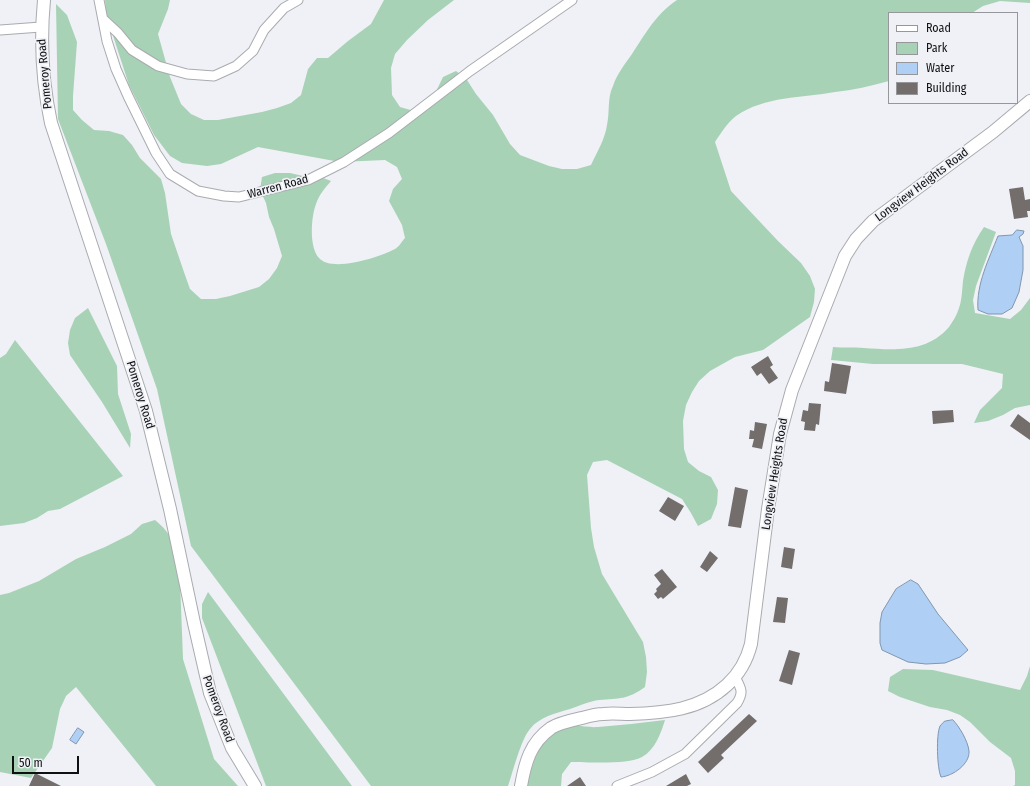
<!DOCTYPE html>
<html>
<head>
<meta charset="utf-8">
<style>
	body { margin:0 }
	#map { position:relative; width:1030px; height:786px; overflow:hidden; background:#eff1f6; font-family:"Fira Sans Condensed",sans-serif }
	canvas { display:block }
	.legend { position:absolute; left:888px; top:12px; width:130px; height:92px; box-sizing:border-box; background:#eff1f6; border:1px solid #95979b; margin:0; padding:5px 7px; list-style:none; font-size:12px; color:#0f1012 }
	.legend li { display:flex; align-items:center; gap:8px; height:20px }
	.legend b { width:20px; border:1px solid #95979b }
	.scale { position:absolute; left:12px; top:756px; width:67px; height:18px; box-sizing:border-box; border:2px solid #0f1012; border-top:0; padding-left:5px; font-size:12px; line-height:14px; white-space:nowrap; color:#0f1012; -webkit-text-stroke:3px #eff1f6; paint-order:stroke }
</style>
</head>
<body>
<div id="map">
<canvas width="1030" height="786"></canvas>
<ul class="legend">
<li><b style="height:5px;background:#fff"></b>Road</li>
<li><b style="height:11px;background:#a7d2b6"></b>Park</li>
<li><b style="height:11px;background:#b0cff4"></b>Water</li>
<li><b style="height:11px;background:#736e6c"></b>Building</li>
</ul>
<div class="scale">50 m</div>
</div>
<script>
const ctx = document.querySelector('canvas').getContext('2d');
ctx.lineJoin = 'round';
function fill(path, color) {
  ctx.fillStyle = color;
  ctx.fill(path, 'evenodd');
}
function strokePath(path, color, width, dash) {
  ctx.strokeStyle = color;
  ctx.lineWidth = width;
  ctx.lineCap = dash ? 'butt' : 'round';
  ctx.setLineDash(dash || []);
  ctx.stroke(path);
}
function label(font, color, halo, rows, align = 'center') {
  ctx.font = font + ' "Fira Sans Condensed",sans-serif';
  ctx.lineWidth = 3.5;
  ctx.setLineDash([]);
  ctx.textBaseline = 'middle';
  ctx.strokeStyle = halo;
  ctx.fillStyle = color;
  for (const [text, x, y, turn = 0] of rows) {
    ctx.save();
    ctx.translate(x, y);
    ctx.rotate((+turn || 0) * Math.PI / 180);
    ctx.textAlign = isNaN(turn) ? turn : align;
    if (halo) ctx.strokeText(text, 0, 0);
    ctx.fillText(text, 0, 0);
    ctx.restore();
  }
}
fill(new Path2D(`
	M105,0H170L168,9L158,34L170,77L181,104L191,114L204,120H218L262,112L277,108L291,103L301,95L308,69L317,58H328L348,41L371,24L384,0H454L428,20L407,40L395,54L391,68L392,95L400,107L414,111L428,108L443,77L456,71L467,80L476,94L493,115L510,144L520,155L549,166L562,169H577L591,165C597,152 605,139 607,125C610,112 607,98 613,86C617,74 625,64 632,54C646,33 655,15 677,0H1030V3L1000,1L983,6L972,13H889V81C871,86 853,90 835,92C802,98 765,96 736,116C727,123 721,133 715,142L731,191L778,241L801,263L810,276L815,289L814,302L810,317L763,350L735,357L710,371L699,381L692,392L686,405L683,421L684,449L688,462L699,471L711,477L718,490L717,504L711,519L698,526L691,513L682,499L607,460L593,462L587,475L591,528L594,547L602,574L643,642L646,657L647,672L645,687C627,700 620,698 599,700C590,701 579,706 570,709C556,713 539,717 530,729C521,739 513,772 508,786H371L191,546L157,389L106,244L58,119L56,4L67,15L77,42L73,96V110L82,120L94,130L109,131L123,135L132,145L140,158L161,179L165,193L171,234L185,275L190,289L201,299H216L230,296L259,287L269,279L277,268L282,256L274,229L269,217L266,203L260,190L262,177L275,173H290L303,176H318L331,181C325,188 319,195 316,204C311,217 309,247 319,258C332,273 380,257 395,249C399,247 402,241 405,238L402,225L389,201L393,189L402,179L397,167L385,160L340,162L258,147L221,164L207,166L182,163L170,156L154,135L129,85L106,14Z
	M984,227L996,232L976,286L973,300L975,313L1010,319L1021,310L1030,298V405L1015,408L1003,415L988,421L974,423L980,410L1002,388L1003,374L962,364H873L831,360L833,347C843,348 853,347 864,348C894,350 927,353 949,327C953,321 957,315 959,308C962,300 962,290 963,281C966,262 972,244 984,227Z
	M88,308L117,366L118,394L131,434L130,448L102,402L70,355L68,343L70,330L75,318Z
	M15,340L123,476L60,509L48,511L37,518L24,523L0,526V358L6,354Z
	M155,520C168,531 173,539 179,555L183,659L214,759L238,786H156L76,687L66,696L60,709L52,748L31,778L0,772V595L9,593L39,581L76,559L105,547L131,534L142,524Z
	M208,592L352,786H266L202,618V604Z
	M1030,666V786H1013L1015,785V771L1011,758L990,742L970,722L960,715L947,710L930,707L900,697L888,691L890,677L903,669L933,670L1020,690L1027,676Z
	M665,720C661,733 655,750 642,757C628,765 588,762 571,762L562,774L561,786H527C528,778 538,746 543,740C549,735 560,729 567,727C578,724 587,728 598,727C620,725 642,723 665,720Z`), '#a7d2b6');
const water = new Path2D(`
	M1017,230L1024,231L1023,234L1019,237L1023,246V270L1019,292L1012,308L1002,314H988L978,310C976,284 989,259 998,236L1012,235Z
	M911,580L918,584L938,614L968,650L960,657L945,663L926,664L908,662L882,650L880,643V623L882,612L896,589Z
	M953,720C959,726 968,741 969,751C970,764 953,776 941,777C937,768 936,735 940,726C941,725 944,721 945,721Z
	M78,728L84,732L76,744L70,740Z`);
fill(water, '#b0cff4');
strokePath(water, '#8096b0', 1);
fill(new Path2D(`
	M1023,187L1025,200L1030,199V211H1027L1028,217L1014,219L1009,189Z
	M768,356L773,365L770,367L778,378L769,384L761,373L757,376L751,367Z
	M832,363L851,366L846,394L824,391L825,381L829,382Z
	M809,403L821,404L819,425L816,424L815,431L804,430L805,422L801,421L803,410L808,411Z
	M953,410L954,422L933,424L932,411Z
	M1018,414L1030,423V440L1010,426Z
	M755,422L767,424L762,449L752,447L754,439H749L750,430L754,431Z
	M735,487L748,490L741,528L728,526Z
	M668,497L684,506L675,521L659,511Z
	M784,547L795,549L792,569L781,567Z
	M710,551L718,558L707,572L700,567Z
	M662,569L677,587L663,599L661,597L658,599L654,594L657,591L656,589L661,584L654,575Z
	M777,597L788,598L785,623L773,622Z
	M789,650L800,653L792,685L779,681Z
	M749,714L757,721L721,755L724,758L708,773L698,762Z
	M35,773L61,786H29Z
	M686,774L691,784L687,786H666Z
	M580,777L586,786H567Z`), '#736e6c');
const street = new Path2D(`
	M99,0L107,41L116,69L128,96L156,153L170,174L198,191L224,196L239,197L308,180L344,162L389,133L470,71L572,0
	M103,19L118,33L132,50L158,66L187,74L214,76L236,66L253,51L264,30L284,8L298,0
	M0,30L41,27
	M617,786L652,772L685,754L737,703C744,692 741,688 735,677`);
const secondary = new Path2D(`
	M44,0C40,42 42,81 51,123L146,411L170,509L194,623L210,693L232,748L255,786
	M521,786C525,763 530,743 551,728C559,723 573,720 582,718C589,716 596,714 603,714C612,713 621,714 630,714C665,713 700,710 727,685C739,674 747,660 751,644L768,509L780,434L792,390L845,256L856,239L873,221L993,132L1030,101`);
strokePath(street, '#a9abaf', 11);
strokePath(secondary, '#a9abaf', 14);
strokePath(street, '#fff', 9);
strokePath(secondary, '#fff', 12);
label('12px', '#0f1012', '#eff1f6', [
	["Pomeroy Road",45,74,-95],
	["Longview Heights Road",922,185,-37],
	["Warren Road",278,187,-15],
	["Pomeroy Road",140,395,73],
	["Longview Heights Road",775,474,-81],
	["Pomeroy Road",218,709,70]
]);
</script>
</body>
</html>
